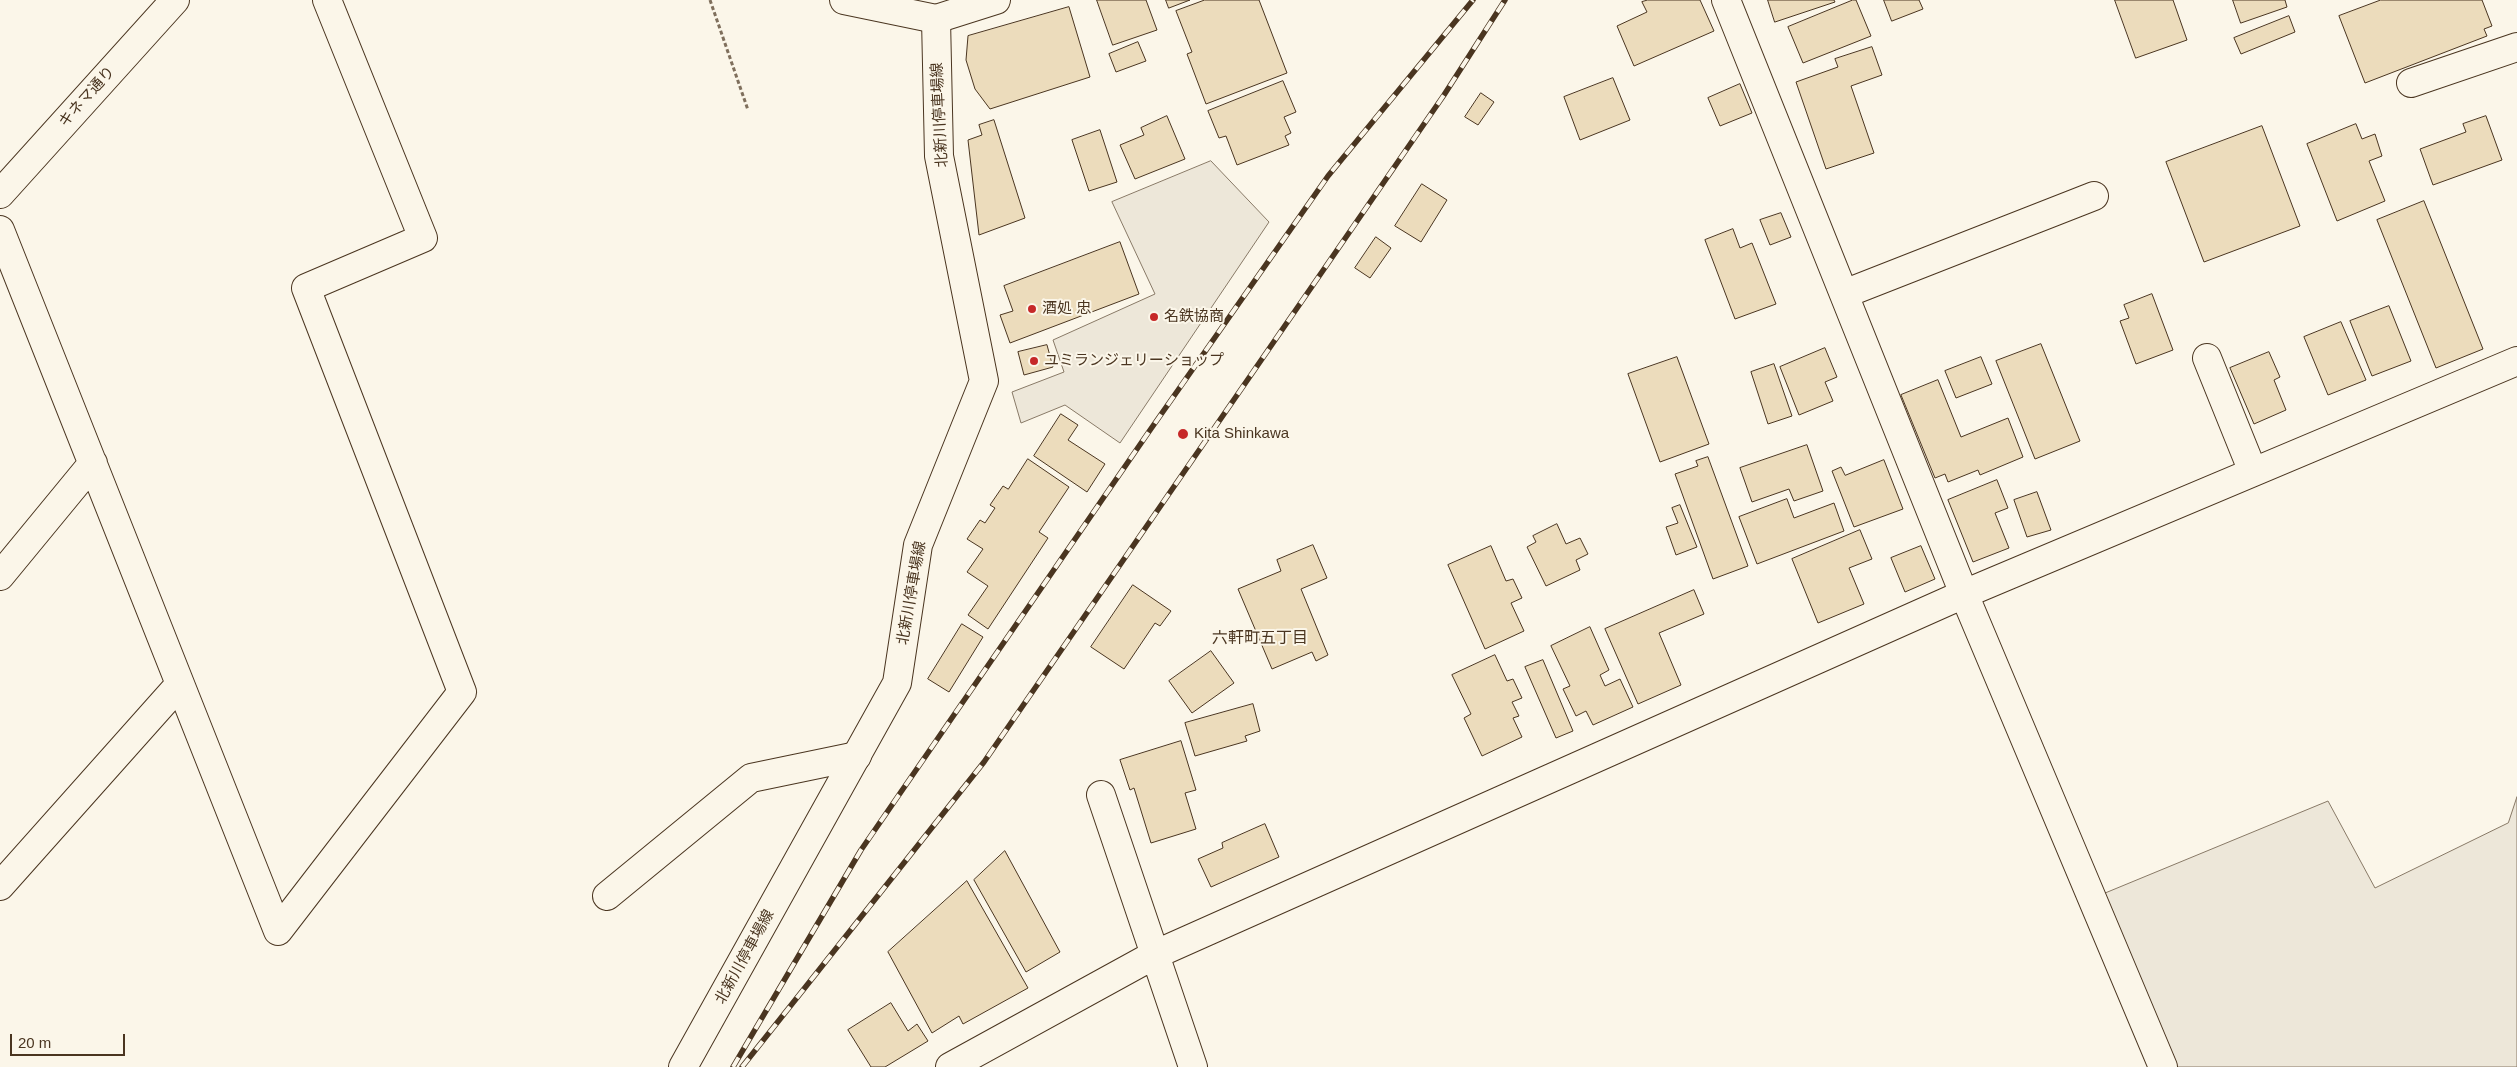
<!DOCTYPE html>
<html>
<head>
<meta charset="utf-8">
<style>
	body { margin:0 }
	#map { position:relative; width:2517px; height:1067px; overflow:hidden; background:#fbf6e9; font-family:Arial,sans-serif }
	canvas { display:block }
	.scale { position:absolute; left:10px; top:1034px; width:115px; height:22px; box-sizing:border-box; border:2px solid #4a3520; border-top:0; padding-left:6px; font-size:15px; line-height:18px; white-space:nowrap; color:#4a3520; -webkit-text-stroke:4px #fbf6e9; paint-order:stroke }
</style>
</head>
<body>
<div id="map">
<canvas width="2517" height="1067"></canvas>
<div class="scale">20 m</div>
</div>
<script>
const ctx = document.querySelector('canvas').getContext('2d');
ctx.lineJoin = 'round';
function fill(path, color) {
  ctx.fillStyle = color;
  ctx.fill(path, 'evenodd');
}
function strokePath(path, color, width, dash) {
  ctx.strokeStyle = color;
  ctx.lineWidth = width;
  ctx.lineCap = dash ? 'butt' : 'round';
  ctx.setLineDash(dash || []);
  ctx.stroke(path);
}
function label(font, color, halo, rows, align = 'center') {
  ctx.font = font + ' Arial,"Noto Sans JP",sans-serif';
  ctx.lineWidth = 4;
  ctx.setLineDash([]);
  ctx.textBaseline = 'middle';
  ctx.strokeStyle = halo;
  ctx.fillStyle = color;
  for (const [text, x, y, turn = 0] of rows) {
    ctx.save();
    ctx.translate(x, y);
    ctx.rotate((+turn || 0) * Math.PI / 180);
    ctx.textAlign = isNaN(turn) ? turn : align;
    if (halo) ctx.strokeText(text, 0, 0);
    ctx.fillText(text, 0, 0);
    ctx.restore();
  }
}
const parking = new Path2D(`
	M1211,161L1269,222L1120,443L1065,405L1021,423L1012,392L1064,372L1053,340L1155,294L1112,202Z
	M2517,797V1067H2162L2093,898L2328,801L2375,888L2508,823Z`);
fill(parking, '#ede7d9');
strokePath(parking, '#887966', 1);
const building = new Path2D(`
	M1097,0H1146L1157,30L1113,45Z
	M1166,0H1190L1169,8Z
	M1205,0H1259L1287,73L1206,104L1187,54L1192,52L1176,11Z
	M1648,0H1700L1714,31L1634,66L1617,26L1647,12L1642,2Z
	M1768,0H1834L1835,2L1775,22Z
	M1853,0H1856L1871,36L1803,63L1788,27Z
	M1884,0H1919L1923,9L1892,21Z
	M2115,0H2173L2187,40L2136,58Z
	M2233,0H2285L2287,7L2241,23Z
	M2381,0H2482L2492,26L2484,29L2487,36L2365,83L2339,16Z
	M1069,7L1090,77L990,109L975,89L966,60L968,36Z
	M2289,16L2295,32L2241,54L2234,38Z
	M1138,42L1146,61L1116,72L1109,54Z
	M1872,47L1882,75L1851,86L1874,153L1826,169L1796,82L1838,67L1835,59Z
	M1613,78L1630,120L1580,140L1564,97Z
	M1283,81L1296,112L1284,117L1291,133L1285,136L1289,145L1237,165L1226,136L1219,138L1208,111Z
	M1740,84L1752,113L1720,126L1708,98Z
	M1481,93L1494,102L1478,125L1465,117Z
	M1167,116L1185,159L1135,179L1120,145L1144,135L1141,128Z
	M2486,116L2502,160L2433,185L2420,149L2466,132L2463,124Z
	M994,120L1025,218L979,235L968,140L982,135L979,125Z
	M2356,124L2362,139L2375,134L2382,156L2369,161L2385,201L2337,221L2307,144Z
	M2262,126L2300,226L2204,262L2166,162Z
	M1100,130L1117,182L1089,191L1072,140Z
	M1422,184L1447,200L1421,242L1395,226Z
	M2424,201L2483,349L2436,368L2377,220Z
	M1781,213L1791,237L1770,245L1760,220Z
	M1733,229L1740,248L1752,243L1776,304L1735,319L1705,240Z
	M1376,237L1391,248L1370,278L1355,268Z
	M1120,242L1139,294L1010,343L1000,315L1013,311L1004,286Z
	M2152,294L2173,350L2136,364L2120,321L2129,318L2124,305Z
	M2389,306L2411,361L2372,376L2350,321Z
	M2341,322L2366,380L2328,395L2304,337Z
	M2041,344L2080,441L2035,459L1996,361Z
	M1047,345L1053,367L1024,375L1018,352Z
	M1825,348L1837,377L1825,382L1833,401L1799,415L1780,367Z
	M2269,352L2280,377L2274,380L2286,410L2254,424L2230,368Z
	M1677,357L1709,444L1660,462L1628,374Z
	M1981,357L1992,384L1956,398L1945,371Z
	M1774,364L1792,416L1768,424L1751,372Z
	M1938,380L1961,437L2008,418L2023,457L1980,475L1978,470L1948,482L1945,474L1935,478L1901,395Z
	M1061,414L1078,425L1068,440L1105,464L1087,492L1034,456Z
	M1807,445L1823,491L1794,501L1789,489L1752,502L1740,468Z
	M1708,457L1748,566L1713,579L1675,474L1698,466L1696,461Z
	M1028,459L1069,487L1039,532L1048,538L988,629L968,615L988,586L967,572L983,549L967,539L980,520L985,523L995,508L990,505L1003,486L1008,489Z
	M1884,460L1903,509L1854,527L1832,471L1841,467L1845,475Z
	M1997,480L2008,508L1995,513L2009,548L1973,562L1948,500Z
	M2037,492L2051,530L2027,537L2014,500Z
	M1787,499L1794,518L1834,503L1844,531L1757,564L1739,517Z
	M1680,505L1697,547L1676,555L1666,527L1678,523L1672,508Z
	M1557,524L1566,544L1580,538L1588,554L1576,560L1580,570L1546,586L1527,547L1536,542L1533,536Z
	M1860,530L1872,559L1849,568L1864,604L1818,623L1792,559Z
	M1313,545L1327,578L1301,589L1328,655L1316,661L1312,652L1272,669L1238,589L1281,571L1277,560Z
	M1491,546L1506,581L1513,579L1522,598L1511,603L1524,631L1485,649L1448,565Z
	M1921,546L1935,579L1905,592L1891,558Z
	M1133,585L1171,611L1160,626L1155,623L1124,669L1091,647Z
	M1694,590L1704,614L1659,633L1681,685L1638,704L1605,629Z
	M962,624L983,637L949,692L928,679Z
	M1590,627L1609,670L1600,675L1605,686L1620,679L1633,707L1593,725L1586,711L1576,716L1563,689L1570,686L1551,646Z
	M1211,651L1234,683L1192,713L1169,681Z
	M1495,655L1507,681L1513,679L1522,698L1512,702L1519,716L1513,718L1522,737L1482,756L1464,718L1471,714L1452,675Z
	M1543,660L1573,731L1556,738L1525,667Z
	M1253,704L1260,731L1245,736L1247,741L1195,756L1185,723Z
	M1181,741L1196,790L1185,793L1196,829L1151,843L1134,788L1130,790L1120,760Z
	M1265,824L1279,857L1211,887L1198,859L1223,848L1222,843Z
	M1005,851L1060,952L1026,972L974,880Z
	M967,881L1028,988L963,1024L959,1016L932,1033L888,952Z
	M891,1003L908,1031L917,1024L928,1041L885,1067H871L848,1030Z`);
fill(building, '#ecdcbc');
strokePath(building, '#4a3520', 1);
const minor = new Path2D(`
	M844,0L936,19L996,0
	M1726,0L1964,594L2163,1067
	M2411,83L2517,47
	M0,194L175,0
	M0,230L278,931L462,692L306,288L423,238L327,0
	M1844,294L2094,196
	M2207,358L2253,472
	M0,576L93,463
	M1101,795L1193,1067
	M0,886L180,684
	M607,896L751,778L857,756
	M950,1067L1154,955L1964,594L2517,361`);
const major = new Path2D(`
	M683,1067L897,683L918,545L984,381L939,156L936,19`);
strokePath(minor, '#4a3520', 30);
strokePath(major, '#4a3520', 30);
strokePath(new Path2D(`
	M710,0L748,110`), '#7f6f5c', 3, [4, 2.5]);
strokePath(minor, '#fbf6e9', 28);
strokePath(major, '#fbf6e9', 28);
const rail = new Path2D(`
	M733,1067L861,850L1148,433L1328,176L1473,0
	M742,1067L984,762L1444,95L1505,0`);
strokePath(rail, '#4a3520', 5.5);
strokePath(rail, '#fbf6e9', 4, [11]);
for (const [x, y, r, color] of [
	[1032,309,5,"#c62828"],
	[1154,317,5,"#c62828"],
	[1034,361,5,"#c62828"],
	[1183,434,6,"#c62828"]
]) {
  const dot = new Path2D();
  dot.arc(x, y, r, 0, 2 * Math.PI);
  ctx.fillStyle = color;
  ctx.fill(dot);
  strokePath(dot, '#fbf6e9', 2);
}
label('15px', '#4a3520', '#fbf6e9', [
	["キネマ通り",87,97,-48],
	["北新川停車場線",940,115,-93],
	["北新川停車場線",912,593,-80],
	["北新川停車場線",745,957,-61]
]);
label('15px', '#4a3520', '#fbf6e9', [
	["酒処 忠",1042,309],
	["名鉄協商",1164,317],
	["ユミランジェリーショップ",1044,361],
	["Kita Shinkawa",1194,434]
], 'left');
label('16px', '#4a3520', '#fbf6e9', [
	["六軒町五丁目",1260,639]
]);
</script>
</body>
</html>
